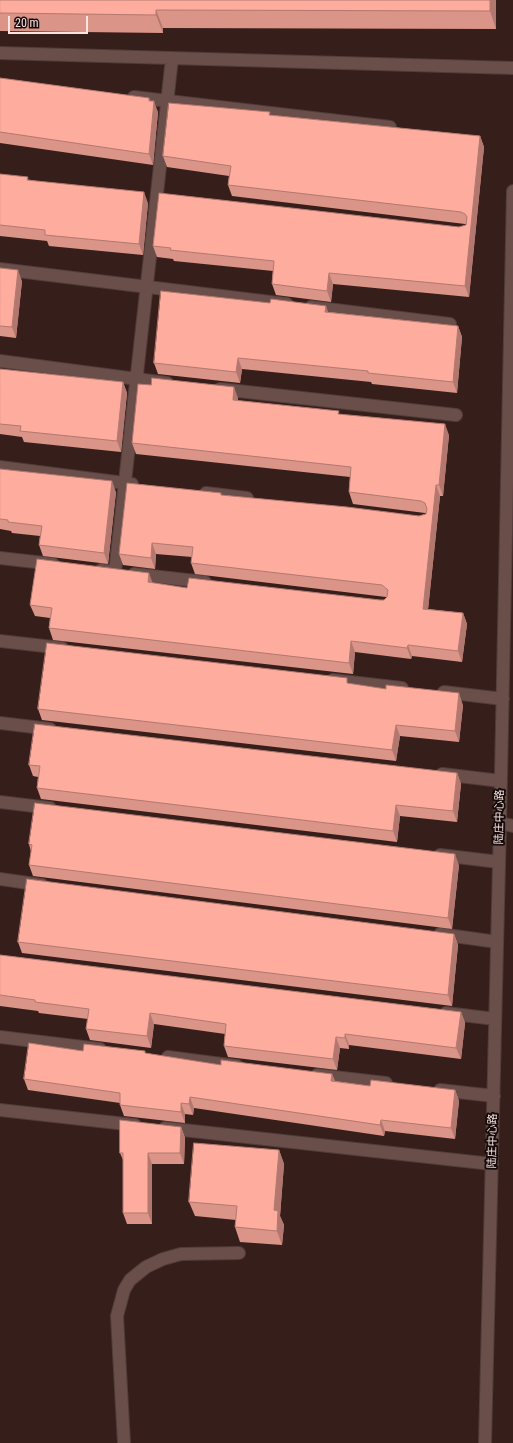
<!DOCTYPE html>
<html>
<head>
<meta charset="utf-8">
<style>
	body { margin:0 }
	#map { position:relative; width:513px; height:1443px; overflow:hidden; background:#361e1a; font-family:"Roboto Condensed",sans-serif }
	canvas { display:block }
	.scale { position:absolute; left:8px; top:16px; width:80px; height:18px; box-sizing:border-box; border:2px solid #f6e4e1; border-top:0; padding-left:5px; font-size:12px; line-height:14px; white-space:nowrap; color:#f6e4e1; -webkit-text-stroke:3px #160b0a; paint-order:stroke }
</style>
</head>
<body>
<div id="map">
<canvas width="513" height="1443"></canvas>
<div class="scale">20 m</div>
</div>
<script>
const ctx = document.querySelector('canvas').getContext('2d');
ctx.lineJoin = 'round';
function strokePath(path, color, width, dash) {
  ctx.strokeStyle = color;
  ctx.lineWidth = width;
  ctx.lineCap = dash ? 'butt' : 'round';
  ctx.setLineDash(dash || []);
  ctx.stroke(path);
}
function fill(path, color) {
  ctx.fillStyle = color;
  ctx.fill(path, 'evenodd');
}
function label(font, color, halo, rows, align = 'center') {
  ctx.font = font + ' "Roboto Condensed","Noto Sans SC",sans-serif';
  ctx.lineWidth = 4;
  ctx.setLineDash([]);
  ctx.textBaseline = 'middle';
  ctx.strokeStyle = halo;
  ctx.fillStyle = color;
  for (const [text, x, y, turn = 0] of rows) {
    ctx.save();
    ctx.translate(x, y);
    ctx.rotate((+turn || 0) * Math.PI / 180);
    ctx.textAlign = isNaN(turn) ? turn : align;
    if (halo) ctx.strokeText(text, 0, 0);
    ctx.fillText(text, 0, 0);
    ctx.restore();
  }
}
const minor = new Path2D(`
	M0,53L513,68
	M134,97L390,127
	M0,269L287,304
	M311,307L450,324
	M0,361L167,383
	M220,389L456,415
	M0,467L132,484
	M206,493L247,498
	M0,558L53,564
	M101,570L115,572L172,58
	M134,574L205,582
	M0,641L62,648
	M333,680L402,688
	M444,692L503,699
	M0,723L50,729
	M442,774L501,781
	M0,802L50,808
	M500,823L513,826
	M440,855L499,862
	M0,879L42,885
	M440,934L497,942
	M446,1013L495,1019
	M0,1037L100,1049
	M168,1057L237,1066
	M317,1075L386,1083
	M440,1090L494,1096
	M0,1110L135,1125
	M165,1128L492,1164
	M124,1443L117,1316L124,1290L130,1280L146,1267L163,1259L181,1254L239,1253
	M485,1443L500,823L513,191`);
strokePath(minor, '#513c3a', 14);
strokePath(minor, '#6a4e49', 12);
fill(new Path2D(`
	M0,0H496V29L163,28V33L0,31Z
	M0,78L149,98L150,101L158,112L153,165L0,143Z
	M270,115L480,136L484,147L469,297L333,284L331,302L276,295L272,284L273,271L174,261L173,259L157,257L153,246L459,227L466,225V224H465L232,196L228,185L229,176L167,167L163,156Z
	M0,174L148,203L143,255L49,246L47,241L0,236Z
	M0,268L22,281L16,338L0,336Z
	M328,312L458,326L462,337L457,393L372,384L371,382L242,369L240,383L158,374L154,363Z
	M0,369L123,382L127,393L121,452L24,442L22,437L0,434Z
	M238,398V401L340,414L449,435L443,496H440L428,609L463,613L467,624L462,662L412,656L411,659L355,652L353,674L53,640L49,628L50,618L35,616L30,605L153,583L187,588L380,600H384L387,597H386L195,574L191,563L192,557L156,554L155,569L123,565L119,554L222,495L419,516L426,514V513H425L353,504L349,492L350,477L136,454L132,443Z
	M0,469L116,492L108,564L43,556L39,545L40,536L12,533L11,531L0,529Z
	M349,684L463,705L459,742L400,736L396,761L42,720L38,709Z
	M29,765L457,773L461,784L457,822L400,816L397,842L41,799L37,788L38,777L33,776Z
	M29,844L459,865L452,929L33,876L29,865L31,852Z
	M454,934L458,945L452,1006L22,953L18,942Z
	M0,955L461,1012L465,1023L461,1059L349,1045V1049L340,1048L337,1070L228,1057L224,1046L225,1034L154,1024L151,1048L90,1040L86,1029L88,1019L39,1013L38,1011L0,1006Z
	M83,1051L146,1054L221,1065L332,1074L335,1081L370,1086L455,1090L459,1101L455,1139L385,1131L384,1136L194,1108L193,1115L185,1114V1123L124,1116L120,1105V1103L28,1090L24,1079Z
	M181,1127L185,1138L184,1164H152V1224H127L123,1213V1160L120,1153Z
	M279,1150L284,1164L280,1216L284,1225L282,1245L240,1242L235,1227L236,1220L195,1216L189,1202Z`), '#da9488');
fill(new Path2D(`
	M490,0H496V29L490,11Z
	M156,10L163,28V33L156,15Z
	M154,101L158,112L153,165L149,154Z
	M480,136L484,147L469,297L465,286Z
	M144,192L148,203L143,255L139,244Z
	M18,270L22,281L16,338L12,327Z
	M329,273L333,284L331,302L327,291Z
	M326,306L330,317L325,312Z
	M458,326L462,337L457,393L453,382Z
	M238,358L242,369L240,383L236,372Z
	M123,382L127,393L121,452L117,441Z
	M234,387L238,398L237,412L233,400Z
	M445,424L449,435L443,496L439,485Z
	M112,481L116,492L108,564L104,553Z
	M436,485L440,496L427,620L423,609Z
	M152,543L156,554L155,569L151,558Z
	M149,573L153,584L148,582Z
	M463,613L467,624L462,662L458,651Z
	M351,641L355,652L353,674L349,663Z
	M408,645L412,656L411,659L407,648Z
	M459,693L463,705L459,742L455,731Z
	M396,725L400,736L396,761L392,750Z
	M457,773L461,784L457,822L453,811Z
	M396,805L400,816L397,842L393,831Z
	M455,854L459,865L452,929L448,918Z
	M454,934L458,945L452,1006L448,995Z
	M461,1012L465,1023L461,1059L456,1048Z
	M150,1013L154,1024L151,1048L147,1036Z
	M345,1034L349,1045V1049L345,1038Z
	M336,1037L340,1048L337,1070L333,1059Z
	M332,1074L336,1085L331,1081Z
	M455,1090L459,1101L455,1139L451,1128Z
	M190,1097L194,1108L193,1115L189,1104Z
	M181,1103L185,1114V1123L181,1112Z
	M381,1120L385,1131L384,1136L380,1125Z
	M181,1127L185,1138L184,1164L180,1153Z
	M279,1150L284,1164L280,1216L284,1225L282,1245L277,1231L274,1210Z
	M148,1153L152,1164V1224L148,1213Z`), '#b2786f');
const building = new Path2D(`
	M0,0H490V11L156,10V15L0,13Z
	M0,78L149,98V101H154L149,154L0,132Z
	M169,103L270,112L269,115L480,136L465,286L329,273L327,291L272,284L274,261L170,250L171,248L153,246L159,193L459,227L466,225L467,217L465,214L461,212L228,185L231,166L163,156Z
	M0,174L28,177L27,180L144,192L139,244L45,235V230L0,225Z
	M0,268L18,270L12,327L0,326Z
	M161,291L270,303L271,299L326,306L325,312L458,326L453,382L368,373V371L238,358L236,372L154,363Z
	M0,369L123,382L117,441L20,431L21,426L0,424Z
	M152,378L234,387L233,400L339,411L338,414L445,424L439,485H436L423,609L463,613L458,651L408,645L407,648L351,641L349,663L49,628L52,608L30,605L37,559L149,573L148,582L187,588L189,578L380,600H384L387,597L388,590L382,585L191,563L193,547L152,543L151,558L119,554L127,483L221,493V495L347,507L419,516L426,514L427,509L425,503L421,501L349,492L351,467L132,443L138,384L151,385Z
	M0,469L112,481L104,553L39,545L42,526L8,522V520L0,519Z
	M47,643L347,678V683L386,689V685L459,693L455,731L396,725L392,750L38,709Z
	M35,724L457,773L453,811L396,805L393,831L37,788L40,766L29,765Z
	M35,803L455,854L448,918L29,865L32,845L29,844Z
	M27,879L454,934L448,995L18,942Z
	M0,955L461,1012L456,1048L345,1034V1038L336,1037L333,1059L224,1046L226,1024L150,1013L147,1036L86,1029L89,1009L35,1002V1000L0,995Z
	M29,1043L83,1051L84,1044L145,1051V1053L221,1065V1060L332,1074L331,1081L370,1086L371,1080L455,1090L451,1128L381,1120L380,1125L190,1097L189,1104L181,1103V1112L120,1105V1093L24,1079Z
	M120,1120L181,1127L180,1153H148V1213H123V1153H120Z
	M194,1143L279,1150L274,1210L278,1211L277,1231L235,1227L237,1206L189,1202Z`);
fill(building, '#feac9e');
strokePath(building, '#b2786f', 1);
label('11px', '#f6e4e1', '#160b0a', [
	["陆庄中心路",500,817,-89],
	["陆庄中心路",493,1141,-89]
]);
</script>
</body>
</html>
